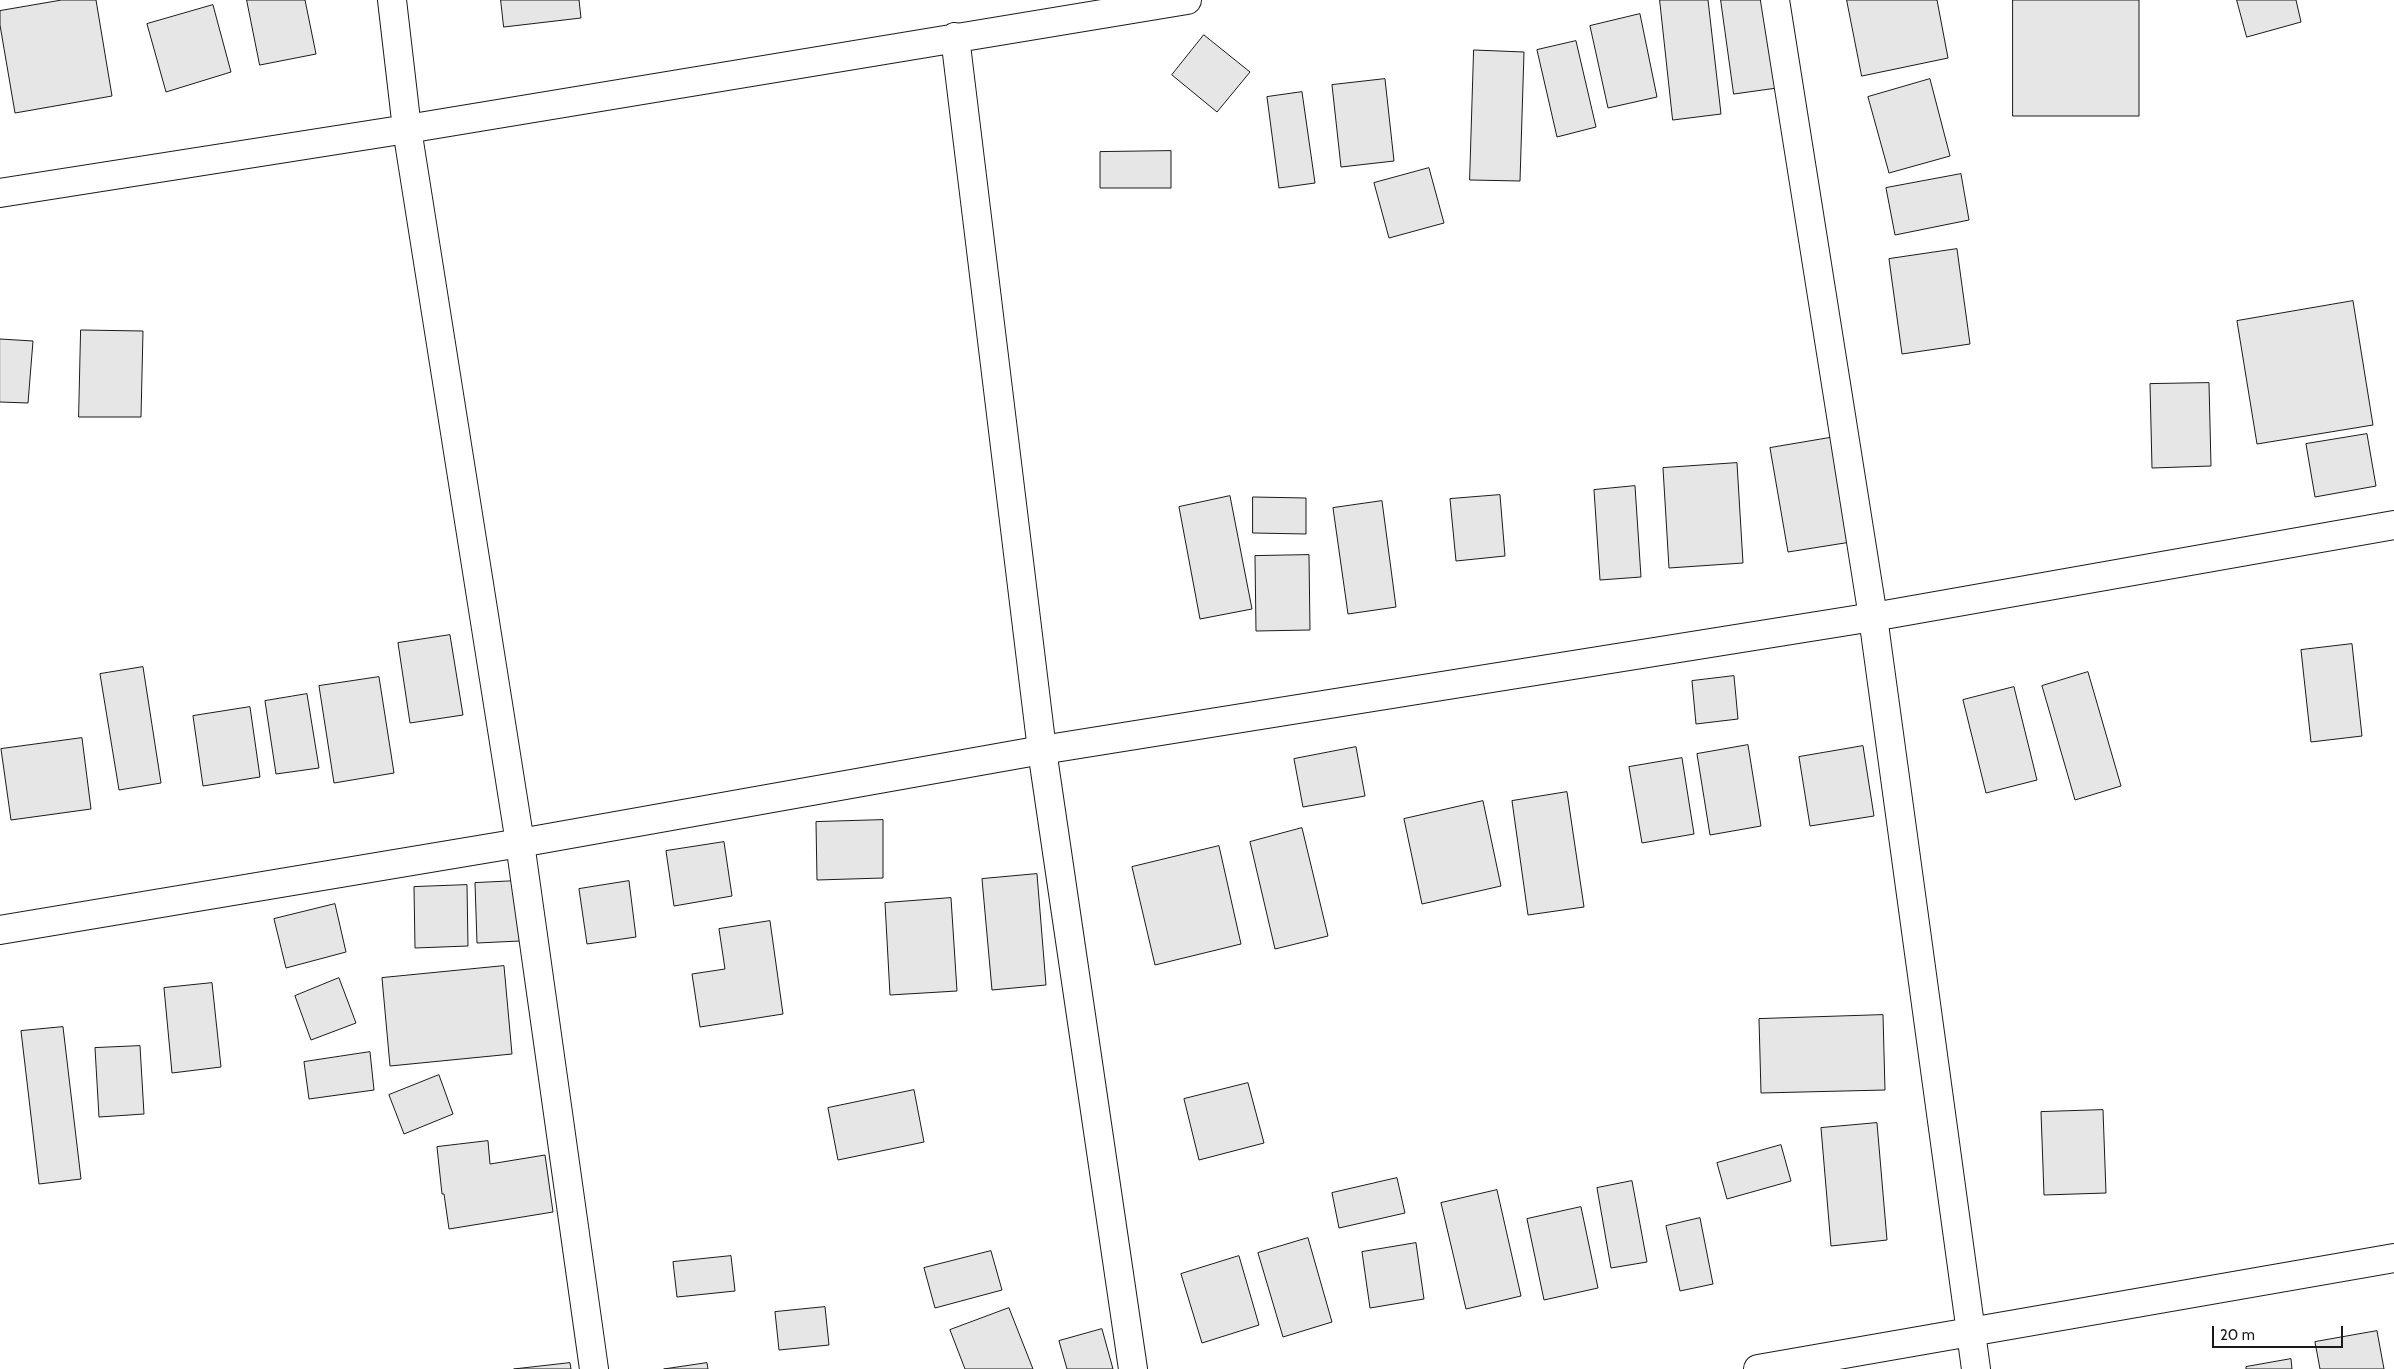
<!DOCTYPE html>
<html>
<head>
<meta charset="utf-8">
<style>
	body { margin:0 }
	#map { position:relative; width:2394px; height:1369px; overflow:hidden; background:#fff; font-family:Cabin,sans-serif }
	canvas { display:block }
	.scale { position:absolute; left:2212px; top:1326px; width:131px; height:22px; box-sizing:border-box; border:2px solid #1a1a1a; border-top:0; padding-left:6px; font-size:15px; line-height:18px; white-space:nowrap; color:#1a1a1a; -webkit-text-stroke:4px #fff; paint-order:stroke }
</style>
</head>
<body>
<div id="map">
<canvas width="2394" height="1369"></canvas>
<div class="scale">20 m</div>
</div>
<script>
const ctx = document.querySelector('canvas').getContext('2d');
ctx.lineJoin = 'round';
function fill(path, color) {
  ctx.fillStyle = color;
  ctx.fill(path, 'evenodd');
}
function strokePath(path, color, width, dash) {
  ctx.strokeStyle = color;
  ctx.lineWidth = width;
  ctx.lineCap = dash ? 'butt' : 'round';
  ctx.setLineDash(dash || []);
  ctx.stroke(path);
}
const building = new Path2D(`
	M62,0H96L112,96L15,113L0,25V11Z
	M247,0H305L316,54L260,65Z
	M501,0H579L581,18L504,27Z
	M1660,0H1708L1721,114L1673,120Z
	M1721,0H1766L1777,88L1734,94Z
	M1847,0H1937L1948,58L1862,76Z
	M2013,0H2139V116H2013Z
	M2237,0H2296L2301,22L2247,37Z
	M213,5L231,72L166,92L147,24Z
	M1640,14L1657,97L1608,108L1590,26Z
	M1204,35L1250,72L1217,112L1172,75Z
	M1576,41L1596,127L1557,137L1537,50Z
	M1474,50L1524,52L1520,181L1470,180Z
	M1385,79L1394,161L1341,167L1332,85Z
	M1930,79L1950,156L1889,173L1868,97Z
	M1302,92L1315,183L1279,188L1267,97Z
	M1171,151V188H1100V152Z
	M1429,168L1444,223L1389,238L1374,183Z
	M1961,174L1969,220L1895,235L1886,188Z
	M1957,249L1970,344L1902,354L1889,259Z
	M2353,301L2373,425L2257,444L2237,321Z
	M81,330L143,331L141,417H79Z
	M0,339L33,341L28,403L0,402Z
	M2209,383L2211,466L2152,468L2150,384Z
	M2367,434L2376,486L2315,497L2306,444Z
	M1835,437L1851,542L1788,552L1770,448Z
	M1737,463L1743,563L1669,568L1663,468Z
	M1635,486L1641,577L1600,580L1594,490Z
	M1500,495L1505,556L1456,561L1450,499Z
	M1230,496L1252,609L1200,619L1179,507Z
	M1253,497L1306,498V534L1253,533Z
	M1382,501L1396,607L1348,614L1333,508Z
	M1309,555L1310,630L1256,631L1255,556Z
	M450,635L463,715L410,723L398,643Z
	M2352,644L2362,736L2311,742L2301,650Z
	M143,667L161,783L119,790L100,674Z
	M2088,672L2121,786L2075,800L2042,686Z
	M1734,676L1738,719L1696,724L1692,681Z
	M379,677L394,773L334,783L319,686Z
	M2014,687L2037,780L1986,793L1963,700Z
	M307,694L319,768L276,774L265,701Z
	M250,707L260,777L203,786L193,716Z
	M82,738L91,809L11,820L1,749Z
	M1748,745L1761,826L1710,835L1697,754Z
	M1863,746L1874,816L1810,826L1799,757Z
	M1356,747L1365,796L1303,807L1294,759Z
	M1682,758L1694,834L1642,843L1629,767Z
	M1567,792L1584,907L1528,915L1512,801Z
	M1483,801L1501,886L1422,904L1404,819Z
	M883,820V878L817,880L816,822Z
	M1302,828L1328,936L1275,949L1250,842Z
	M724,842L732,896L674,906L666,851Z
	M1219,846L1241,944L1155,965L1132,867Z
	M1037,874L1046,985L992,990L982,879Z
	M517,881L520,941L477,943L475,883Z
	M629,881L636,937L587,944L579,889Z
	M467,885L468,946L415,948L414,887Z
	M951,898L957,991L890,995L885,903Z
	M335,904L346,952L286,968L274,919Z
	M770,921L783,1014L700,1027L692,974L725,969L719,929Z
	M504,966L512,1054L390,1066L382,978Z
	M339,978L356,1023L311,1040L295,996Z
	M212,983L221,1067L172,1073L164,988Z
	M1883,1015L1885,1090L1761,1093L1759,1019Z
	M63,1027L81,1179L39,1184L21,1031Z
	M140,1046L144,1114L99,1117L95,1048Z
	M370,1052L374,1090L309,1099L304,1062Z
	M439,1075L453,1114L404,1134L389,1095Z
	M1248,1083L1264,1143L1199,1160L1184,1099Z
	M914,1090L924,1142L838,1160L828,1108Z
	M2103,1110L2106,1193L2044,1195L2041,1112Z
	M1877,1123L1887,1240L1831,1246L1821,1128Z
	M488,1141L490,1164L545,1155L553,1212L449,1229L444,1194H442L437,1147Z
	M1781,1145L1791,1181L1727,1199L1717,1163Z
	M1397,1178L1405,1213L1339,1228L1332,1193Z
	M1632,1181L1647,1262L1611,1268L1597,1188Z
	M1497,1190L1521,1296L1466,1309L1441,1203Z
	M1581,1207L1598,1288L1544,1300L1527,1219Z
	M1700,1218L1713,1284L1680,1291L1666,1226Z
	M1308,1238L1332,1322L1283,1337L1258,1253Z
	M1416,1243L1424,1299L1370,1308L1362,1252Z
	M991,1251L1002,1290L935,1308L924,1268Z
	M731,1256L735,1291L677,1297L673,1262Z
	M1239,1256L1259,1325L1202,1343L1181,1274Z
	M825,1307L829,1345L779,1350L775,1312Z
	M1009,1308L1033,1369H965L950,1330Z
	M1102,1329L1113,1369H1067L1059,1341Z
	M2377,1331L2384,1369H2320L2315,1342Z
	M2291,1359L2292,1369H2246V1367Z
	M570,1363L571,1369H514Z
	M707,1363L708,1369H664Z`);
fill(building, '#e6e6e6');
strokePath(building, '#1a1a1a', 1);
const minor = new Path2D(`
	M392,0L407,129L520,843L594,1369
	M1775,0L1873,617L1976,1369
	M955,37L1042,750L1133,1369
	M0,193L407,129L1187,0
	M1758,1369L2394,1258`);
const major = new Path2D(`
	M0,930L520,843L1042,750L1873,617L2394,525`);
strokePath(minor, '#1a1a1a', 30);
strokePath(major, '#1a1a1a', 30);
strokePath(minor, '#fff', 28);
strokePath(major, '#fff', 28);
</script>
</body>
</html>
